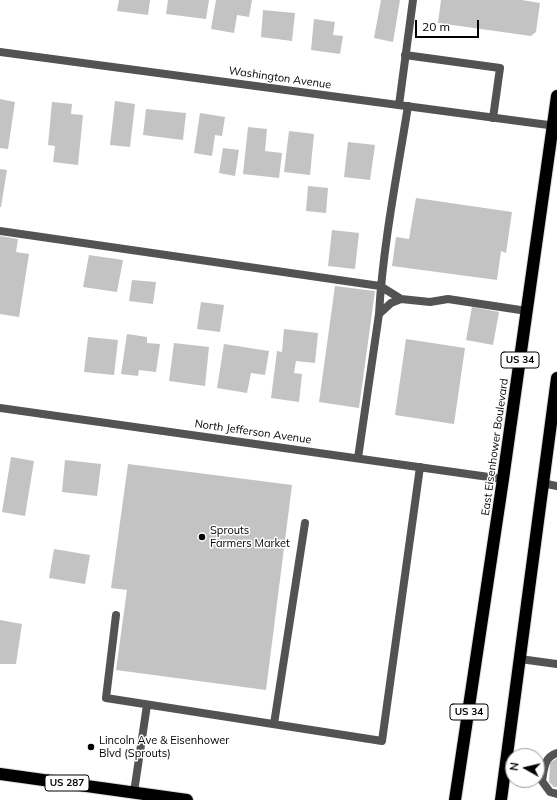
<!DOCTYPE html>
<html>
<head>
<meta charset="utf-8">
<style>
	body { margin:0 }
	#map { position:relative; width:557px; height:800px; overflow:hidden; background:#fff; font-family:Mulish,sans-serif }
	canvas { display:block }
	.north { position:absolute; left:505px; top:748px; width:40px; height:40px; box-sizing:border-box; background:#fff; border:1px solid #999; border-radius:50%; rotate:278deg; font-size:11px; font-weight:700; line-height:16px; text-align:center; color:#000 }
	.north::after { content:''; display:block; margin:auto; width:14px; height:18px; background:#000; clip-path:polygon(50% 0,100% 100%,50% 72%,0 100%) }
	.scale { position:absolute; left:415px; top:20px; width:64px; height:18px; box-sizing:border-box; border:2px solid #000; border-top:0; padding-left:5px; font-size:12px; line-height:14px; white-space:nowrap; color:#000; -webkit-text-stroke:3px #fff; paint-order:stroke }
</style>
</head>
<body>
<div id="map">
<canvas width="557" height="800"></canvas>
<div class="north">N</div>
<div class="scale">20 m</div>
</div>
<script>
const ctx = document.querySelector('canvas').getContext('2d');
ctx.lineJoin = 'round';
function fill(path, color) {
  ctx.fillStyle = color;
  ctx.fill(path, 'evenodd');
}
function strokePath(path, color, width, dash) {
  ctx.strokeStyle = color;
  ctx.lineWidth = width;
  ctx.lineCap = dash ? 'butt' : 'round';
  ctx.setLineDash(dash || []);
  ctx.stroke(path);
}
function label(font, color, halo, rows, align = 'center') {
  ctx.font = font + ' Mulish,sans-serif';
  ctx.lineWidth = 3;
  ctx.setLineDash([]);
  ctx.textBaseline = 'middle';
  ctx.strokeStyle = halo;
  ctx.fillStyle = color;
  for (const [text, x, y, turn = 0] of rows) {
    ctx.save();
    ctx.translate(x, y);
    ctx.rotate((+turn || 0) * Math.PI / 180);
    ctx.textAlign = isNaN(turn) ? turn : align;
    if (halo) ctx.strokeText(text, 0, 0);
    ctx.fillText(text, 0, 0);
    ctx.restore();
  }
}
fill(new Path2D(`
	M119,0H150L148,15L117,11Z
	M168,0H209L206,19L166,14Z
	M216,0H252L249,17L237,15L234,33L211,29Z
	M381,0H400L393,42L374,38Z
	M441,0H522L540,3L536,32L531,36L438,23Z
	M263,10L295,13L292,41L261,37Z
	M314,19L335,22L333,35L343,36L340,54L311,50Z
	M0,99L15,102L8,149L0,148Z
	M115,101L135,104L130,147L110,145Z
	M52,102L72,104L71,114L83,115L78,165L53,162L55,146L48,145Z
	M146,109L186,113L183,140L143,135Z
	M200,113L225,117L222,136L215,135L212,156L194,153Z
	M248,127L267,129L265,151L282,153L279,178L243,174Z
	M289,131L314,134L310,175L284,172Z
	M348,142L375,145L370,180L344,177Z
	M223,148L239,150L235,176L219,173Z
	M0,169L7,170L1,207H0Z
	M308,186L328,188L326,213L306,211Z
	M416,198L512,212L506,253L501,251L497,280L392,266L396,237L409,239Z
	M332,230L359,233L355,269L328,266Z
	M0,236L18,239L16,252L29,254L19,317L0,314Z
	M89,255L123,260L117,292L83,287Z
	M132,280L156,282L153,304L129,301Z
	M335,286L375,291L359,408L319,402Z
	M201,302L224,305L220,332L197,329Z
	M472,307L499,312L493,345L466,340Z
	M284,329L318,333L315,363L296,361L294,373L302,374L299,402L271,398L277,351L282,352Z
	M127,334L147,337V343L160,344L156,372L139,370L138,376L121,374Z
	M88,337L118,340L114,375L84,372Z
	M406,339L465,348L454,424L395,415Z
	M174,343L209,347L205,386L169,381Z
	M224,344L269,351L265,375L251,373L247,393L217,388Z
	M11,457L34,461L25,516L2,512Z
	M65,460L101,464L97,496L62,492Z
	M128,464L292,485L266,690L116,670L127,590L111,588Z
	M54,549L90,555L85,584L49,578Z
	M0,620L22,624L16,664H0Z
	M557,758V787H554L549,782L550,763Z`), '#c3c3c3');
const highway = new Path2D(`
	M0,774L187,800
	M455,800L503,479L557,96
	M501,800L557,378`);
strokePath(highway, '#dbdbdb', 14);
strokePath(new Path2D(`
	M405,55L500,68L493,118
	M0,231L380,286L401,299
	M379,314C383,245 397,175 408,106
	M358,458L379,314L391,303L401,299L430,302L448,299L527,311
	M116,615L106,698L382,741L420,467
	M520,659L557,664
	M274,724L305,523
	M557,753C544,757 544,769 542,781L550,792L557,794
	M134,792L147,705`), '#535353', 8);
strokePath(new Path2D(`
	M0,52L556,126
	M399,105L413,0
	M0,408L503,479
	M542,483L557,486`), '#535353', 8);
strokePath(highway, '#000', 12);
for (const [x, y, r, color] of [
	[202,537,4,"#000"],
	[91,747,4,"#000"]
]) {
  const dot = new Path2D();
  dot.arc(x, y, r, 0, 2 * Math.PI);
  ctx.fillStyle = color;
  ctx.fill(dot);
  strokePath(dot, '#fff', 1.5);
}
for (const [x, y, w] of [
	[520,360,38],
	[469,712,38],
	[67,783,44]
]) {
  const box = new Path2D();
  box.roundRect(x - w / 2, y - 8, w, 16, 3);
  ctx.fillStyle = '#fff';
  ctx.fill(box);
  strokePath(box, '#000', 1);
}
label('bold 10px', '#000', null, [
	["US 34",520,360],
	["US 34",469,712],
	["US 287",67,783]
]);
label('11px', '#000', '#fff', [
	["Washington Avenue",280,78,8],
	["North Jefferson Avenue",253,432,8],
	["East Eisenhower Boulevard",495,447,-82]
]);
label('11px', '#000', '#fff', [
	["Sprouts",210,531],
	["Farmers Market",210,544],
	["Lincoln Ave & Eisenhower",99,741],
	["Blvd (Sprouts)",99,754]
], 'left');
</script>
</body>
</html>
